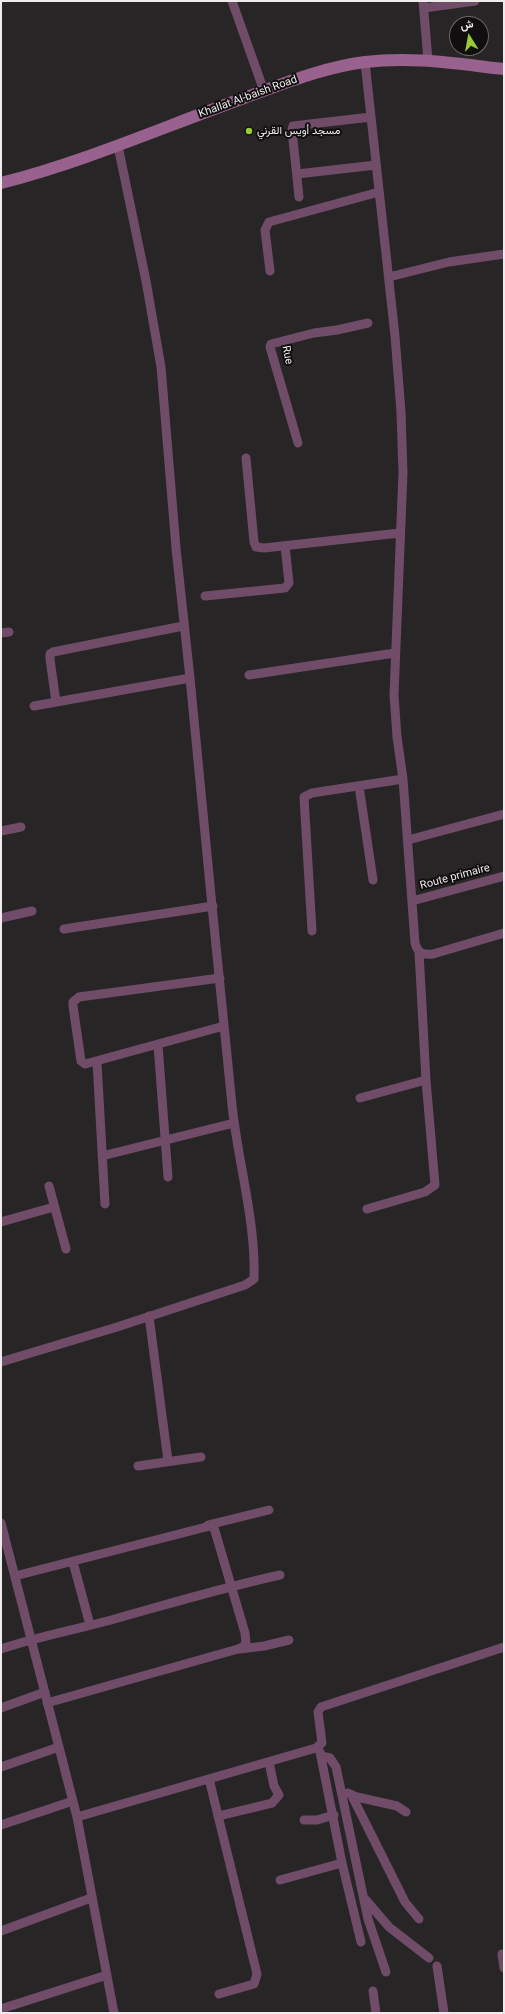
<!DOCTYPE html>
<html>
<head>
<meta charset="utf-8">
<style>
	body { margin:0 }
	#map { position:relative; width:505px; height:2014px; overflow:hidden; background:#282526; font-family:Roboto,Vazirmatn,sans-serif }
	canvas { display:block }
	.frame { position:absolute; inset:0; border:2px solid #eeebec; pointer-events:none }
	.north { position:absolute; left:449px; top:16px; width:40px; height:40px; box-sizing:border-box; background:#100e0f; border:1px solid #696667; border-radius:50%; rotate:349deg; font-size:11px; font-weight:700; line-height:16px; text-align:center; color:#eeebec }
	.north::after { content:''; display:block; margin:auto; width:14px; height:18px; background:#9bcb33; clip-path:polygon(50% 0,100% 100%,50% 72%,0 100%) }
</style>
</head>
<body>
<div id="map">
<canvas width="505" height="2014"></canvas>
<div class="frame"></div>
<div class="north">ش</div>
</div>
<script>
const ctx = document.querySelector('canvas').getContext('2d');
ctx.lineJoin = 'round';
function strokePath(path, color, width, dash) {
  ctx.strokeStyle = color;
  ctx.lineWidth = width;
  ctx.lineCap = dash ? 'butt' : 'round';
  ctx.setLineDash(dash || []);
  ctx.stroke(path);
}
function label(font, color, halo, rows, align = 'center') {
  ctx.font = font + ' Roboto,Vazirmatn,sans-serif';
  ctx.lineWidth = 4;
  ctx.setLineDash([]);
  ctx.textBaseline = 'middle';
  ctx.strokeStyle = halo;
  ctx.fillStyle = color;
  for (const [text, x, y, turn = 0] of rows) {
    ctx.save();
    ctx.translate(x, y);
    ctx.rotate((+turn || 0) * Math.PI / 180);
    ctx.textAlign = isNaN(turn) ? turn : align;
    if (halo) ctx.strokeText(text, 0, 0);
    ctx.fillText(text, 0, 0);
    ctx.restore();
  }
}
strokePath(new Path2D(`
	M232,1L264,91
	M423,1L428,60
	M424,8L475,1
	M365,62L395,336L401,412L403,473L394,695L397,737L403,779L415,943C418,954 423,955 433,954L504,933
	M297,174L376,165
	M299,197L292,130L293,126L371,117
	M270,271L265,230L269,222L379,192
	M389,277L449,262L504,254
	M298,443L270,347L271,344L314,333L337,330L368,323
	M246,458L254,542L256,547L264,548L400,533
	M205,596L285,588L289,583L285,546
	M1,633L9,632
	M249,675L395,653
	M56,702L50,659V654L53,652L183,626
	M34,706L190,678
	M359,786L373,880
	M1,831L21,827
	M408,840L504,814
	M412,901L504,876
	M1,918L32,911
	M64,929L213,906
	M312,931L304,797L312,793L403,779
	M220,978L79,997L73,1002V1006L81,1061L85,1064L224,1026
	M158,1045L168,1177
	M97,1062L105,1204
	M360,1098L426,1080
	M102,1156L234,1123
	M49,1186L66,1249
	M367,1209L425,1192L435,1185L426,1080L419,952
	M1,1222L54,1207
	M149,1316L168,1461
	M1,1362L117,1327L245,1285L254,1279C256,1221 238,1163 232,1105C217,963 204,820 190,678L176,548L161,367L146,281L118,146
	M138,1466L201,1457
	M1,1523L77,1817L114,2013
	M208,1525L269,1510
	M73,1562L90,1625
	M15,1576L210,1526L214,1528L215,1531L245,1633L246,1643L243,1647L238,1649L47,1703
	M1,1649C40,1636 79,1629 118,1618C172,1603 225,1587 280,1575
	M240,1649L264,1646L289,1640
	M1,1708L45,1692
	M320,1752L342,1863L361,1942
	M321,1756L330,1758L336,1767L368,1919L386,1972
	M1,1767L59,1747
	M209,1779L257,1974L254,1984L219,1994
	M348,1793L357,1797L397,1806L406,1812
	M352,1796L405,1902L419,1919
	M218,1816L272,1803L279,1795L274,1786L269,1762
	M77,1817L316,1748L322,1743L318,1712L321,1707L504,1647
	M304,1820H317L334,1815
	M1,1825L73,1801
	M280,1880L342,1863
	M365,1899L389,1927L429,1958
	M1,1931L91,1898
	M502,1954L504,1968
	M437,1966L444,2013
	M373,1991L376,2013
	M1,2009L107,1975`), '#704c69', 9);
strokePath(new Path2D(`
	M1,183C84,162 163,127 244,98C283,84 324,67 365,62C412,56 458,64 504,69`), '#99618e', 12);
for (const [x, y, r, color] of [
	[249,131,4,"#9bcb33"]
]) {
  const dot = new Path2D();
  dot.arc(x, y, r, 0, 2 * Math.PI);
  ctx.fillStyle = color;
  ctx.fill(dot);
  strokePath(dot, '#100e0f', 1.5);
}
label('11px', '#eeebec', '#100e0f', [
	["Khallat Al-baish Road",248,97,-20],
	["Rue",287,355,79],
	["Route primaire",455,877,-15]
]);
label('11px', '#eeebec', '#100e0f', [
	["مسجد أويس القرني",257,131]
], 'left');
</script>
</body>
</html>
